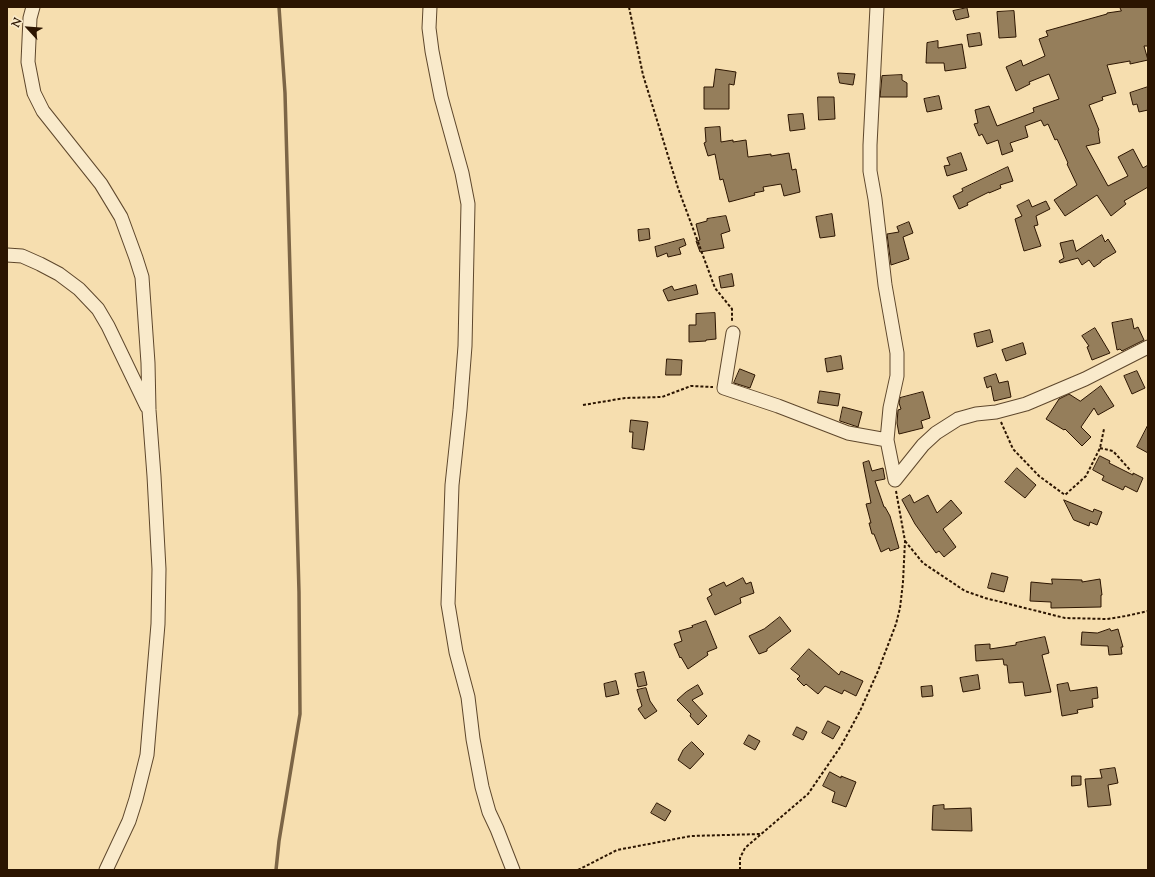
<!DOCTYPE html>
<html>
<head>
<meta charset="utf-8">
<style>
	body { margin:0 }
	#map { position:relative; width:1155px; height:877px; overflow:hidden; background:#f6deaf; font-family:"Sorts Mill Goudy",serif }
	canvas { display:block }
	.frame { position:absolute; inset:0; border:8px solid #2c1501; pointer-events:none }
	.north { position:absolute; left:8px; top:8px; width:40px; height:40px; -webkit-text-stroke:3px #f9eacb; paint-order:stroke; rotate:296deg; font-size:11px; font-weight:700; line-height:16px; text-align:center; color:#2c1501 }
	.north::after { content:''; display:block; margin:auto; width:14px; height:18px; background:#2c1501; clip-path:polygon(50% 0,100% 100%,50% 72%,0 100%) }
</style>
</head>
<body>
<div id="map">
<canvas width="1155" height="877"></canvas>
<div class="frame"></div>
<div class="north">N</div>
</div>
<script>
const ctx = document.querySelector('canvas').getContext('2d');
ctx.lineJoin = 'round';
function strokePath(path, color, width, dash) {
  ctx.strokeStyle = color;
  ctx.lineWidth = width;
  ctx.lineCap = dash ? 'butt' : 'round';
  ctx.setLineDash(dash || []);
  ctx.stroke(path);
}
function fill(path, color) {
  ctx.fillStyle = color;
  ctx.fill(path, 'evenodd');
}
strokePath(new Path2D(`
	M276,870L279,841L300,714L299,592L285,93L279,7`), '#7c6546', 3.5);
const building = new Path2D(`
	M1120,7H1148V46H1144L1148,60L1130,64V61L1107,65L1116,93L1102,97L1103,100L1089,105L1099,130L1098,131L1100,143L1086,146L1108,186L1128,176L1118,157L1133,149L1143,168L1148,165V187L1124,201L1126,204L1111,216L1097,195L1065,216L1054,200L1077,185L1067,164L1068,163L1057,139L1055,140L1048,124L1044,126L1041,120L1025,126L1028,137L1010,143L1013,151L1002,155L998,140L987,144L982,134L979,136L974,124L978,123L975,110L989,106L997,126L1034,112L1033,108L1059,99L1049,74L1029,82L1030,84L1016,91L1006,67L1021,60L1023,66L1045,56L1039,39L1048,36L1046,31L1107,14V13L1121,11Z
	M967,8L969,17L956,20L953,11Z
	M1014,11L1016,37L999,38L997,12Z
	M980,33L982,45L969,47L967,35Z
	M938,41V48L962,44L966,68L945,71L944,63H926L927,43Z
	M716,69L736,72L734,85L729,84V109H704V87H713Z
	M838,73L855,74L853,85L840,83Z
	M902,75V80L907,83V97H880L882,76Z
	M1148,87V110L1139,112L1137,104L1133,105L1130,93Z
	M939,96L942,109L927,112L924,99Z
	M818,97H834L835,119L819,120Z
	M803,114L805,129L790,131L788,115Z
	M720,127L721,142L733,140V142L746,140L748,157L771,154V156L789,153L792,170L796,169L800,192L784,196L781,184L763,187L764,191L754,193L755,195L729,202L723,179L720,180L715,154L708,156L704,143L706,142L705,128Z
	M961,153L967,170L947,176L944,166L950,165L947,158Z
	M1008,167L1013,181L1000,185L1001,188L989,193V192L967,203L968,205L959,209L953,196L963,191L962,189Z
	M1029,200L1032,207L1046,201L1050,209L1036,216L1038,225L1034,226L1041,246L1024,251L1015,219L1022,216L1017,206Z
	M832,214L835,236L820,238L816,217Z
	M726,216L730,231L721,234L724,248L700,252L696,241L700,240L696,224L707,221V219Z
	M909,222L913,233L903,237L909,259L891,265L887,234L899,232L897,227Z
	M649,229L650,239L639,241L638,230Z
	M1102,235L1105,242L1108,239L1116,252L1101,261V262L1094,267L1089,260L1082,265L1078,258L1060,263L1059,261L1064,258L1060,243L1073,240L1076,251Z
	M684,239L686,245L679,248L681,254L668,257L667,253L657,257L655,247Z
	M732,274L734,286L721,288L719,277Z
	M696,285L698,294L668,301L663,290L672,286L674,290Z
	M715,313L716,339L706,340V341L689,342V325H696V314Z
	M1132,319L1134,329L1138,327L1144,340L1122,351L1120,349L1117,350L1112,323Z
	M1095,328L1110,353L1092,360L1087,347L1089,346L1082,336Z
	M990,330L993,342L977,347L974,334Z
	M1023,343L1026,354L1006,361L1002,350Z
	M841,356L843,369L827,372L825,359Z
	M667,359L682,360L681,375H666Z
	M740,369L755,375L750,388L734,383Z
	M1137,371L1145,388L1132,394L1124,376Z
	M996,374L999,383L1008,381L1011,397L994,401L991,386L987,388L984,378Z
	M1101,386L1114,406L1098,415L1094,408L1081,427L1091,437L1082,446L1065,429L1064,430L1046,419L1059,399L1069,394L1080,401Z
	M820,391L840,394L838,406L818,403Z
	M923,392L930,418L921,421L923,428L899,434L897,423L898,410L901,409L899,403L900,398Z
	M843,407L862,412L858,427L840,421Z
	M631,420L648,422L644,450L632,448L633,432H630Z
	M1148,425V453L1137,447Z
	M1100,456L1110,461L1109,463L1133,475V473L1143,478L1137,492L1125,486L1123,490L1102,480L1104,476L1093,470Z
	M869,461L872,471L883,468L885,479L875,481L884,507H885L890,516L899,548L890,551L889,548L881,552L874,534H872L869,523H871L866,504L871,503L863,463Z
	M1017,468L1036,485L1025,498L1005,482Z
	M910,495L914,503L928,495L937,513L951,500L962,513L943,529L956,547L944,557L939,551L936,553L915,524L902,500Z
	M1064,500L1093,512L1094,509L1102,512L1097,525L1090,522L1089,526L1074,520Z
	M992,573L1008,577L1004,592L988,588Z
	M743,578L746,584L751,582L754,593L740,598L741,603L715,615L707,598L712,595L709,589L724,582L726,586Z
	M1052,579L1082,580V582L1100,579L1102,595H1101V607L1051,608V602L1030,601L1031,582L1052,584Z
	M780,617L791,631L767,649V651L759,654L749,636L764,629Z
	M706,621L717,648L707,652L708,655L688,669L681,657L680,658L674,644L682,641L679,631L693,627L692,626Z
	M1110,629L1111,631L1118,629L1123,647H1121L1122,654L1109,655L1108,646L1081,645L1082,632L1097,633Z
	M1045,637L1049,653L1042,655L1051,692L1025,696L1023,682L1009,683L1007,665H1004L1003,659L976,661L975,645L990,644V649L1016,645V643Z
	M809,649L839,675L841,671L863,681L856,696L844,690L842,694L825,686L818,694L806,684L804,686L797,679L800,676L791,669Z
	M644,672L647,685L638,687L635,674Z
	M978,675L980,689L963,692L960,678Z
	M616,681L619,694L606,697L604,684Z
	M1068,683L1070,691L1097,687L1098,698L1092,699L1093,707L1077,710L1078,713L1062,716L1057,685Z
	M698,685L703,694L692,700L707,716L698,725L690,716L691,714L677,700L686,692Z
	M932,686L933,696L922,697L921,687Z
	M646,688L650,701L657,711L645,719L638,709L642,706L637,690Z
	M828,721L840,727L833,739L822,733Z
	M797,727L807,732L803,740L793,735Z
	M749,735L760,741L755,750L744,744Z
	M692,742L704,754L690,769L678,760L683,750Z
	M1115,768L1118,783L1108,785L1111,805L1088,807L1085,779L1102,778L1100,770Z
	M830,772L841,778V776L856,782L846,807L832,802L835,792L823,786Z
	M1072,776H1081V785L1072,786Z
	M657,803L671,811L665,821L651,813Z
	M944,805V809L971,808L972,831L932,830L933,806Z`);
fill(building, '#957e5b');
strokePath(building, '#2c1501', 1);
const minor = new Path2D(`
	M33,7L30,18L28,62L34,93L43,111L101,184L121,217L136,258L142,277L148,363L149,410L154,476L159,569L158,624L147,755L136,799L129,821L106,870
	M430,7L429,28L432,51L441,97L462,173L468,204L465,346L460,410L452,485L448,604L456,652L468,697L473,739L482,787L489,812L497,829L513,870
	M877,7L870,145V171L875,199L885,285L897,353V376L890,408L887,440L895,480
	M7,255L22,256L40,264L59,274L79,289L98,309L108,326L147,407
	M733,333L724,388L778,406L848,433L887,440
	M895,480L923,445L936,433L958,419L976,414L996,412L1026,404L1085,379L1148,347`);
strokePath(minor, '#5e472c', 15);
strokePath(new Path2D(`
	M629,7L643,75L678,188L715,288L732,309V322
	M583,405L625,398L662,397L691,386L713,387
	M1001,422L1013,449L1039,476L1065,495L1086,476L1100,448L1104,429
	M1100,448L1113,451L1131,471
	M905,541L923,563L965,591L985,598L1065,618L1107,619L1126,616L1148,611
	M578,870L617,850L691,836L761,834
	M740,870V858L745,848L808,794L841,746L860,711L878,671L896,624L900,608L903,582L905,541L896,491`), '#2c1501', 2, [3, 2]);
strokePath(minor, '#f9eacb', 13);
</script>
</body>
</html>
